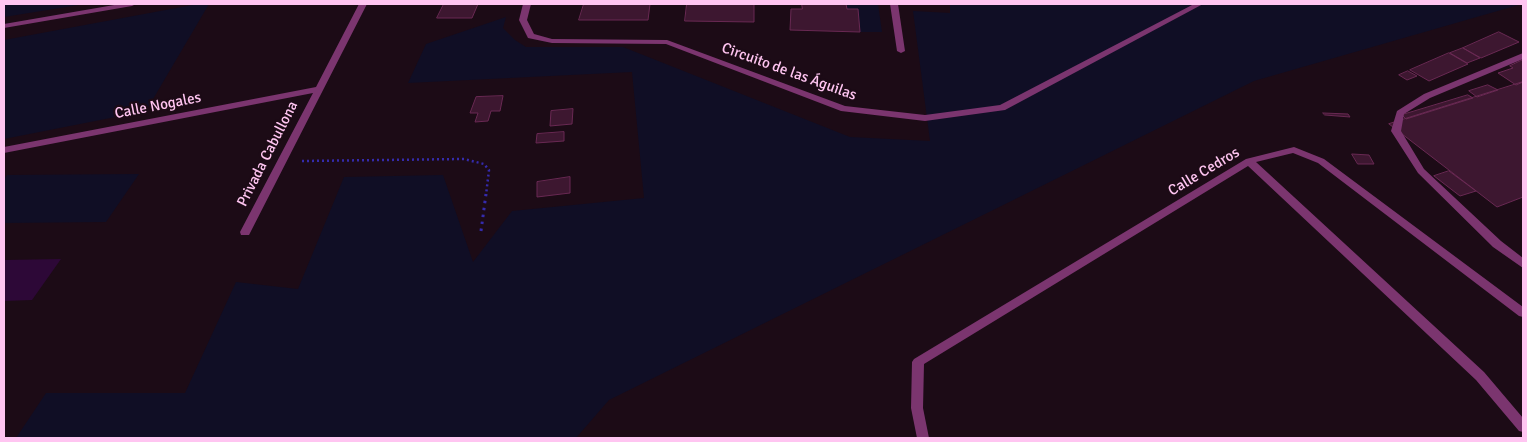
<!DOCTYPE html>
<html>
<head>
<meta charset="utf-8">
<style>
	body { margin:0 }
	#map { position:relative; width:1527px; height:442px; overflow:hidden; background:#1c0b16; font-family:Signika,sans-serif }
	canvas { display:block }
	.frame { position:absolute; inset:0; border:5px solid #ffc5f1; pointer-events:none }
</style>
</head>
<body>
<div id="map">
<canvas width="1527" height="442"></canvas>
<div class="frame"></div>
</div>
<script>
const ctx = document.querySelector('canvas').getContext('2d');
ctx.lineJoin = 'round';
function fill(path, color) {
  ctx.fillStyle = color;
  ctx.fill(path, 'evenodd');
}
function strokePath(path, color, width, dash) {
  ctx.strokeStyle = color;
  ctx.lineWidth = width;
  ctx.lineCap = dash ? 'butt' : 'round';
  ctx.setLineDash(dash || []);
  ctx.stroke(path);
}
function label(font, color, halo, rows, align = 'center') {
  ctx.font = font + ' Signika,sans-serif';
  ctx.lineWidth = 4.5;
  ctx.setLineDash([]);
  ctx.textBaseline = 'middle';
  ctx.strokeStyle = halo;
  ctx.fillStyle = color;
  for (const [text, x, y, turn = 0] of rows) {
    ctx.save();
    ctx.translate(x, y);
    ctx.rotate((+turn || 0) * Math.PI / 180);
    ctx.textAlign = isNaN(turn) ? turn : align;
    if (halo) ctx.strokeText(text, 0, 0);
    ctx.fillText(text, 0, 0);
    ctx.restore();
  }
}
fill(new Path2D(`
	M4,4H85L4,17Z
	M198,4H209L146,111L4,139V40Z
	M846,4H878L882,32H860L858,9H847Z
	M950,4H1522L1254,81L609,400L576,438H16L46,393H185L236,282L298,289L344,177L443,175L473,262L512,211L644,198L632,72L408,83L426,44L506,17L503,28L515,40L526,47H623L850,137L930,141L913,11L950,13Z
	M139,174L106,222L4,223V179L7,175Z`), '#100e25');
fill(new Path2D(`
	M61,259L32,300L4,301V260Z`), '#2d0837');
const building = new Path2D(`
	M444,4H478L472,18H437Z
	M584,4H650L648,20H579Z
	M687,4H754V22L685,21Z
	M802,4H846L847,9H858L860,32L790,30L791,9H802Z
	M1499,32L1519,42L1481,58L1463,48Z
	M1463,48L1480,58L1467,63L1450,53Z
	M1449,53L1468,64L1429,81L1410,70Z
	M1523,60V82L1516,85L1498,73L1513,68L1510,66Z
	M1408,71L1417,76L1407,80L1399,75Z
	M1523,82V197L1497,207L1389,124Z
	M1488,85L1498,90L1477,97L1469,91Z
	M1468,95L1473,98L1406,119L1402,115Z
	M503,96L500,111H491L488,121L475,122L478,113H470L476,97Z
	M573,109L572,124L550,126L551,111Z
	M1323,113L1348,114L1350,117L1325,115Z
	M564,132V141L536,143L537,134Z
	M1352,154L1369,155L1374,164H1358Z
	M1449,171L1476,191L1460,196L1434,176Z
	M570,177V193L537,197V182Z`);
fill(building, '#3d1730');
strokePath(building, '#692953', 1);
strokePath(new Path2D(`
	M302,161L464,159L484,164L489,170L486,195`), '#352bad', 2.5, [2, 3]);
strokePath(new Path2D(`
	M481,231L486,194`), '#352bad', 3, [2.5, 4.5]);
fill(new Path2D(`
	M1523,53V59L1430,98L1404,114L1401,131L1424,169L1501,241L1523,258V268L1493,247L1418,173L1391,131L1397,111L1424,94Z
	M1294,147L1324,159L1523,307V317L1519,316L1318,163L1293,153L1256,162L1484,372L1523,418V432L1519,431L1476,380L1248,166L924,364L923,408L929,438H917L911,408L912,362L914,359L1246,159Z`), '#7b356f');
fill(new Path2D(`
	M120,4H136L132,6L4,28V24Z
	M359,4H367L249,235H241L240,232L313,93L4,153V147L316,87Z
	M523,4H531L527,20L534,34L552,39L667,40L845,106L925,115L1000,105L1194,4H1203L1005,110L925,121L841,111L666,44L552,43L528,38L519,20Z
	M890,4H898L905,51L901,53L897,51Z`), '#7b356f');
label('15px', '#ffc5f1', '#1c0b16', [
	["Circuito de las Águilas",789,72,20],
	["Calle Nogales",158,106,-11],
	["Privada Cabullona",268,154,-63],
	["Calle Cedros",1204,172,-31]
]);
</script>
</body>
</html>
